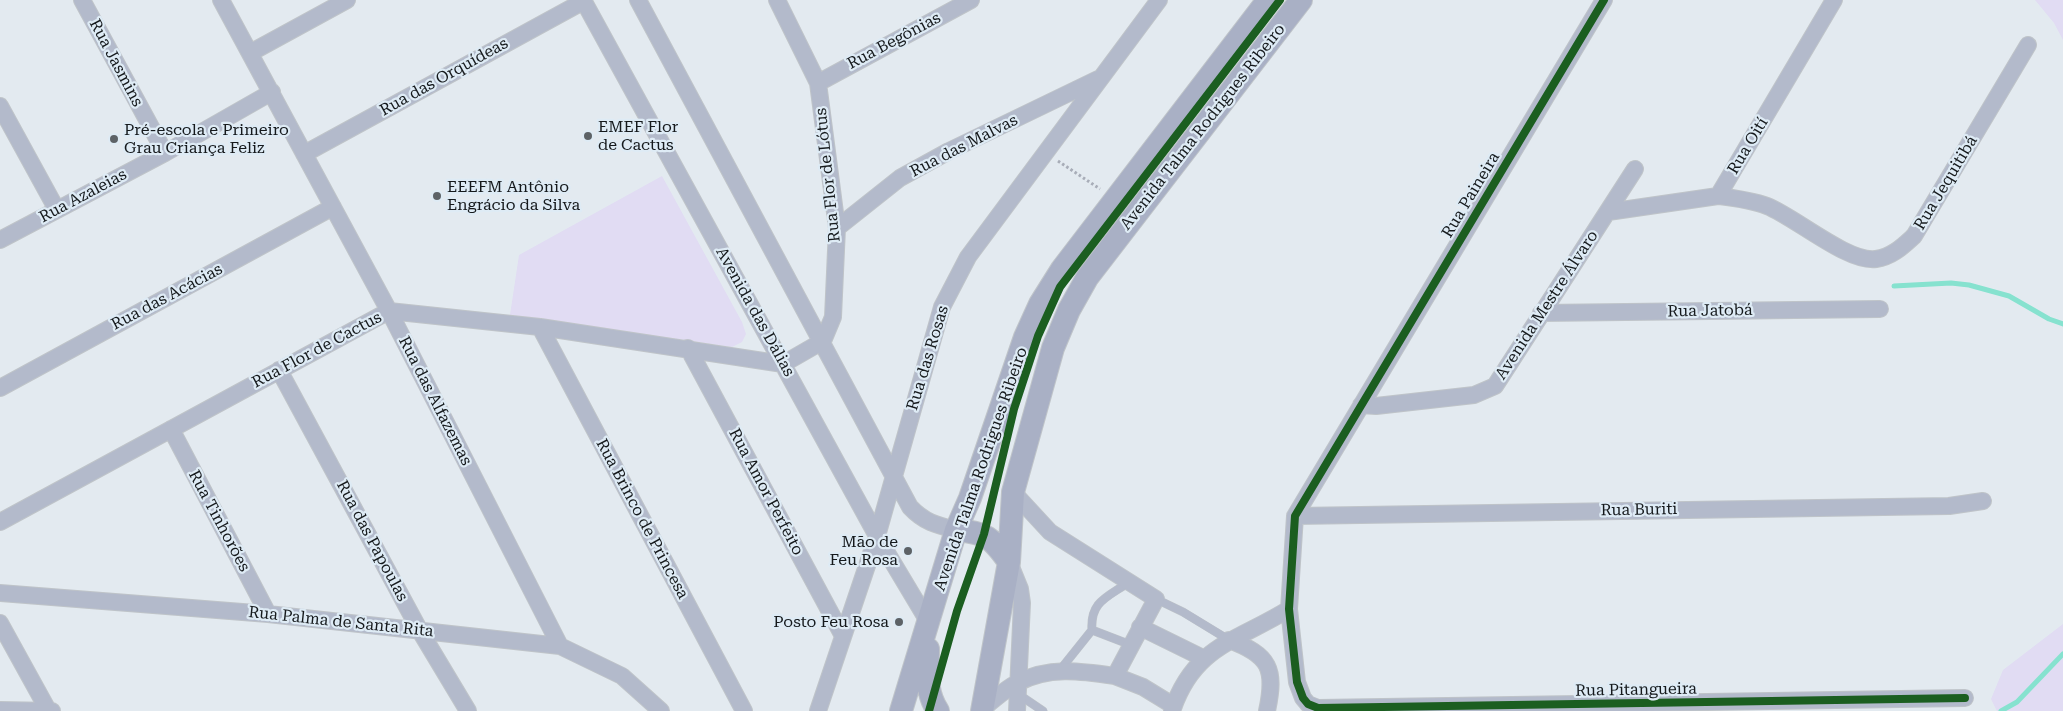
<!DOCTYPE html>
<html>
<head>
<meta charset="utf-8">
<style>
	body { margin:0 }
	canvas { display:block; background:#e3eaf0 }
</style>
</head>
<body>
<canvas width="2063" height="711"></canvas>
<script>
const ctx = document.querySelector('canvas').getContext('2d');
ctx.lineJoin = 'round';
function fill(path, color) {
  ctx.fillStyle = color;
  ctx.fill(path, 'evenodd');
}
function strokePath(path, color, width, dash) {
  ctx.strokeStyle = color;
  ctx.lineWidth = width;
  ctx.lineCap = dash ? 'butt' : 'round';
  ctx.setLineDash(dash || []);
  ctx.stroke(path);
}
function label(font, color, halo, rows, align = 'center') {
  ctx.font = font + ' "Roboto Serif",serif';
  ctx.lineWidth = 4.5;
  ctx.setLineDash([]);
  ctx.textBaseline = 'middle';
  ctx.strokeStyle = halo;
  ctx.fillStyle = color;
  for (const [text, x, y, turn = 0] of rows) {
    ctx.save();
    ctx.translate(x, y);
    ctx.rotate((+turn || 0) * Math.PI / 180);
    ctx.textAlign = isNaN(turn) ? turn : align;
    if (halo) ctx.strokeText(text, 0, 0);
    ctx.fillText(text, 0, 0);
    ctx.restore();
  }
}
fill(new Path2D(`
	M2035,0H2063V40L2054,23Z
	M662,176L742,322L746,334L742,342L732,347L510,315L519,255Z
	M2063,624V711H1997L1991,699L2003,670Z`), '#e1dcf3');
strokePath(new Path2D(`
	M1894,286L1951,283L1969,285L2009,296L2049,319L2063,324
	M2001,711L2017,702L2063,654`), '#86e2cf', 5);
const lane = new Path2D(`
	M1156,599L1183,612L1229,640
	M1092,630L1131,645
	M1060,670L1092,630C1090,601 1108,597 1129,582
	M1018,694L1043,711`);
const street = new Path2D(`
	M82,0L165,153
	M221,0L389,311L560,646
	M583,0L877,536L929,623
	M638,0L910,507C924,522 936,525 956,530
	M777,0L818,83L837,228L833,317L823,341L783,364
	M1604,0L1295,516L1289,609L1297,682L1303,698L1308,704L1318,708L1965,698
	M250,53L347,0
	M818,83L971,0
	M0,106L57,210
	M304,154L584,1
	M1718,196C1734,198 1751,200 1767,206C1795,217 1848,263 1876,259C1892,257 1903,246 1914,236L2028,45
	M1608,212L1718,196L1834,0
	M837,228L900,178L949,151L1098,79
	M0,240L165,153L272,92
	M1541,313L1880,309
	M540,327L744,711
	M688,348L843,636
	M279,370L420,631L468,711
	M0,388L333,207
	M1361,405L1376,406L1474,395L1495,386L1635,169
	M171,429L268,614
	M1295,516L1949,506L1983,501
	M0,522L389,311L540,327L783,364
	M1009,562L1020,589L1022,603L1017,711
	M0,593L268,614L560,646L622,676L661,711
	M0,623L48,710
	M1140,627L1203,658
	M1229,640C1270,655 1276,669 1267,711
	M1115,676L1143,687L1174,706
	M983,708C994,700 1005,689 1017,683C1049,666 1081,671 1115,676L1156,599L1050,532L1013,492
	M0,710L52,711
	M818,711L877,536L942,307L968,257L1159,0
	M1172,711C1194,645 1238,641 1289,609`);
const secondary = new Path2D(`
	M956,530C987,533 991,537 1009,562
	M928,649C928,671 925,692 938,711
	M901,711L956,530L970,498L1025,337L1040,304L1062,269L1268,0
	M982,711L1009,562L1013,492L1053,348L1069,310L1087,278L1301,0`);
strokePath(lane, '#bfc4c9', 9);
strokePath(street, '#bfc4c9', 18);
strokePath(secondary, '#bfc4c9', 24);
strokePath(new Path2D(`
	M1058,161L1100,189`), '#a8adb8', 3, [2.5, 2.5]);
strokePath(lane, '#b3bacb', 8);
strokePath(street, '#b3bacb', 16);
strokePath(secondary, '#a9b0c5', 22);
strokePath(new Path2D(`
	M1604,0L1295,516L1289,609L1297,682L1303,698L1308,704L1318,708L1965,698
	M929,711L957,611L984,534L1014,409L1038,336L1060,287L1280,0`), '#1b5e20', 8);
for (const [x, y, r, color] of [
	[588,136,5,"#5d6266"],
	[114,139,5,"#5d6266"],
	[437,196,5,"#5d6266"],
	[908,551,5,"#5d6266"],
	[899,622,5,"#5d6266"]
]) {
  const dot = new Path2D();
  dot.arc(x, y, r, 0, 2 * Math.PI);
  ctx.fillStyle = color;
  ctx.fill(dot);
  strokePath(dot, '#deebf5', 2);
}
label('16px', '#15191c', '#deebf5', [
	["Rua Begônias",894,41,-28],
	["Rua Jasmins",116,63,62],
	["Rua das Orquídeas",444,77,-29],
	["Avenida Talma Rodrigues Ribeiro",1203,127,-52],
	["Rua das Malvas",964,146,-27],
	["Rua Oití",1748,146,-59],
	["Rua Flor de Lótus",828,175,-96],
	["Rua Jequitibá",1946,183,-59],
	["Rua Paineira",1471,195,-59],
	["Rua Azaleias",83,196,-28],
	["Rua das Acácias",167,297,-28],
	["Avenida Mestre Álvaro",1547,305,-57],
	["Rua Jatobá",1710,311,-1],
	["Avenida das Dálias",755,312,61],
	["Rua Flor de Cactus",317,350,-28],
	["Rua das Rosas",928,358,-73],
	["Rua das Alfazemas",435,401,63],
	["Avenida Talma Rodrigues Ribeiro",981,469,-71],
	["Rua Amor Perfeito",766,492,62],
	["Rua Buriti",1639,510,-1],
	["Rua Brinco de Princesa",642,519,62],
	["Rua Tinhorões",219,521,62],
	["Rua das Papoulas",372,541,62],
	["Rua Palma de Santa Rita",341,622,6],
	["Rua Pitangueira",1636,690,-1]
]);
label('16px', '#15191c', '#deebf5', [
	["EMEF Flor",598,127],
	["de Cactus",598,145],
	["Pré-escola e Primeiro",124,130],
	["Grau Criança Feliz",124,148],
	["EEEFM Antônio",447,187],
	["Engrácio da Silva",447,205],
	["Mão de",898,542,"right"],
	["Feu Rosa",898,560,"right"],
	["Posto Feu Rosa",889,622,"right"]
], 'left');
</script>
</body>
</html>
